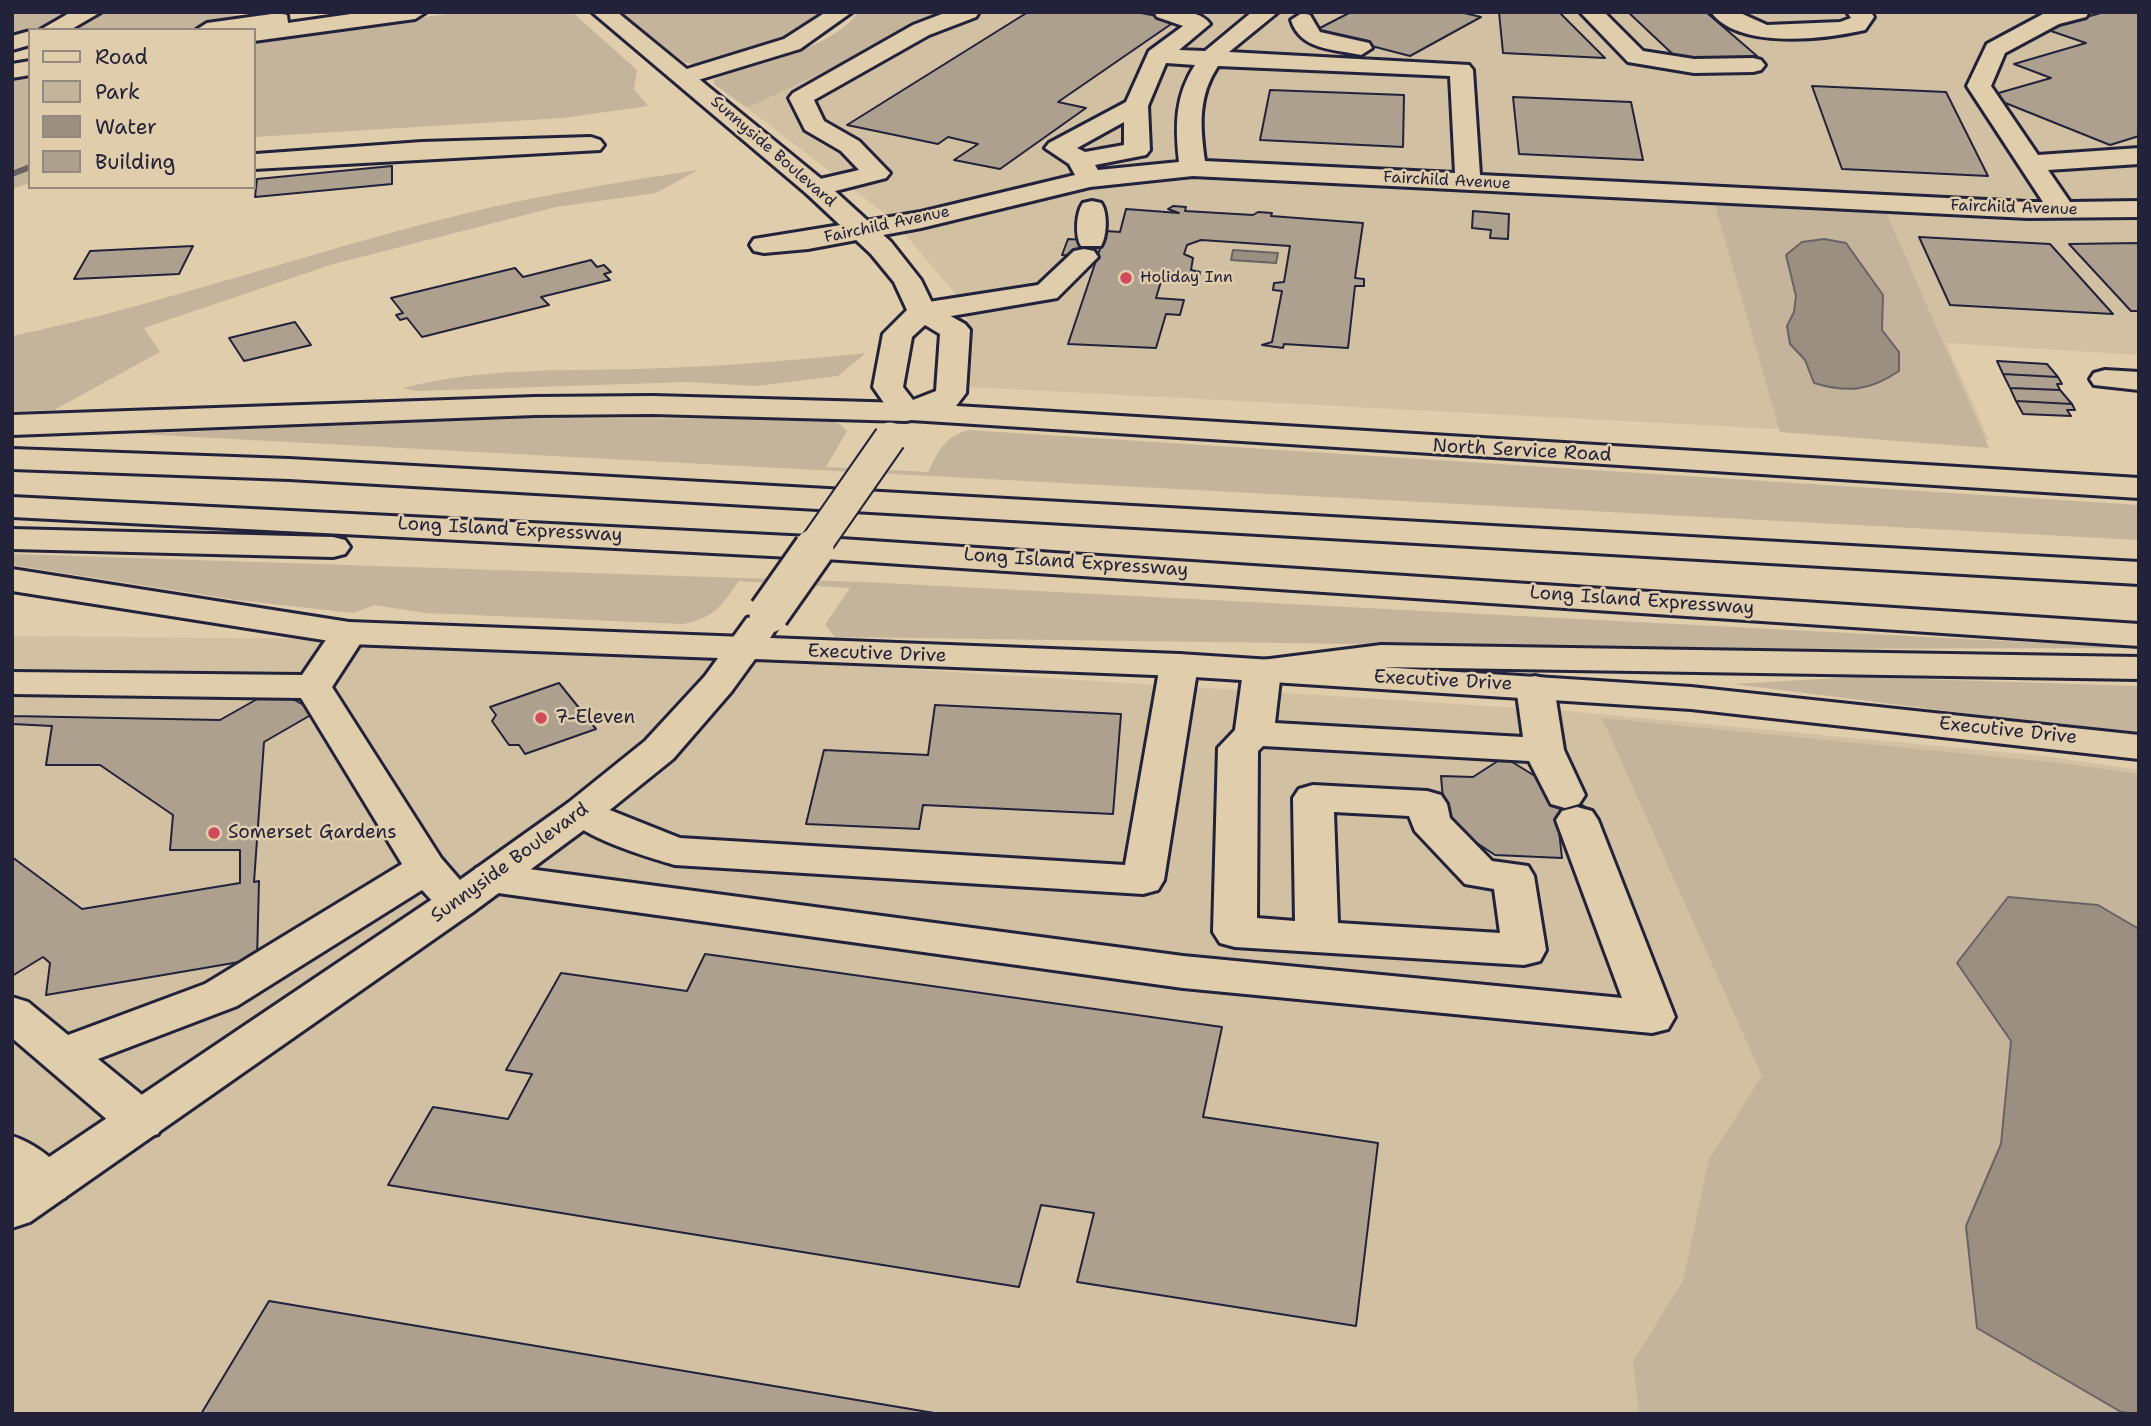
<!DOCTYPE html>
<html>
<head>
<meta charset="utf-8">
<style>
	body { margin:0 }
	#map { position:relative; width:2151px; height:1426px; overflow:hidden; background:#e0cdab; font-family:"Shantell Sans",sans-serif }
	canvas { display:block }
	.frame { position:absolute; inset:0; border:14px solid #22223b; pointer-events:none }
	.legend { position:absolute; left:28px; top:28px; width:228px; height:161px; box-sizing:border-box; background:#e0cdab; border:2px solid #94897e; margin:0; padding:9px 12px; list-style:none; font-size:21px; color:#22223b }
	.legend li { display:flex; align-items:center; gap:14px; height:35px }
	.legend b { width:35px; border:2px solid #94897e }
</style>
</head>
<body>
<div id="map">
<canvas width="2151" height="1426"></canvas>
<div class="frame"></div>
<ul class="legend">
<li><b style="height:9px;background:#e0cdab"></b>Road</li>
<li><b style="height:19px;background:#c4b49b"></b>Park</li>
<li><b style="height:19px;background:#9a8f81"></b>Water</li>
<li><b style="height:19px;background:#aea08e"></b>Building</li>
</ul>
</div>
<script>
const ctx = document.querySelector('canvas').getContext('2d');
ctx.lineJoin = 'round';
function fill(path, color) {
  ctx.fillStyle = color;
  ctx.fill(path, 'evenodd');
}
function strokePath(path, color, width, dash) {
  ctx.strokeStyle = color;
  ctx.lineWidth = width;
  ctx.lineCap = dash ? 'butt' : 'round';
  ctx.setLineDash(dash || []);
  ctx.stroke(path);
}
function label(font, color, halo, rows, align = 'center') {
  ctx.font = font + ' "Shantell Sans",sans-serif';
  ctx.lineWidth = 5;
  ctx.setLineDash([]);
  ctx.textBaseline = 'middle';
  ctx.strokeStyle = halo;
  ctx.fillStyle = color;
  for (const [text, x, y, turn = 0] of rows) {
    ctx.save();
    ctx.translate(x, y);
    ctx.rotate((+turn || 0) * Math.PI / 180);
    ctx.textAlign = isNaN(turn) ? turn : align;
    if (halo) ctx.strokeText(text, 0, 0);
    ctx.fillText(text, 0, 0);
    ctx.restore();
  }
}
fill(new Path2D(`
	M951,12H2139V355L1946,343L1989,440L970,387L973,333L958,297L892,219L747,108Z
	M12,636L335,639L751,654L859,666L1568,711L2044,756L2139,770V1414H12Z`), '#d1c0a2');
fill(new Path2D(`
	M12,12H83L12,39Z
	M94,12H208L245,16L242,20L176,30H61Z
	M462,12H572L637,70L634,89L648,106L563,118L254,137V41Z
	M620,12H828C793,34 726,75 684,62Z
	M858,12H951L747,108L714,84V80L721,76C760,64 835,47 858,12Z
	M12,74L30,75V183L12,189Z
	M698,170L656,193L556,207L330,265L144,328L160,352L54,410L12,411V336C180,301 342,240 510,203C572,190 635,179 698,170Z
	M1715,205L1886,212L1989,448L1780,432ZM1846,243L1883,295L1882,330L1898,352L1814,383L1805,360L1790,344L1787,326L1794,312L1796,296L1786,255Z
	M866,353L838,376L757,386L688,382L417,391L403,388C480,368 558,371 637,369C713,367 789,361 866,353Z
	M509,418L825,419L840,424L847,431L826,467L928,472C939,450 944,438 968,430L2139,505V540L138,434Z
	M12,554L864,582L2139,648L1728,649L835,637L825,625L850,588L739,581C720,607 716,617 683,624L425,613L374,605L353,613L237,600L12,565Z
	M1856,677L2139,686V735L1733,684Z
	M1602,718L2059,763L2139,774V1414H1639L1633,1361L1683,1281L1709,1159L1762,1076Z`), '#c4b49b');
const water = new Path2D(`
	M1824,239L1846,243L1883,295L1882,330L1899,352V371C1870,391 1847,393 1814,383L1805,360L1790,344L1787,326L1794,312L1796,296L1786,255L1802,242Z
	M1233,250L1278,253L1276,263L1231,260Z
	M2008,897L2098,905L2139,929V1414L2121,1412L1977,1328L1966,1226L2001,1144L2011,1041L1957,963Z`);
fill(water, '#9a8f81');
strokePath(water, '#6a6365', 2);
strokePath(new Path2D(`
	M12,174L30,167`), '#6a6365', 6);
const building = new Path2D(`
	M1028,12H1136L1177,20L1058,102L1086,108L1000,169L954,160L978,144L948,137L938,144L847,125Z
	M1351,12H1460L1481,17L1410,56L1314,31Z
	M1499,12H1559L1605,58L1503,53Z
	M1628,12H1706L1757,56L1680,61Z
	M2104,12H2139V136L2110,145L1988,96L2051,78L2014,64L2086,43L2045,29Z
	M1812,86L1946,92L1988,176L1842,169Z
	M1270,90L1404,95L1403,147L1260,140Z
	M1513,97L1631,102L1643,160L1519,154Z
	M392,166V184L255,197L257,179Z
	M1173,206L1186,207L1185,211L1253,215L1258,212L1272,213L1271,216L1363,223L1355,278L1364,279V286H1355L1348,348L1284,344L1283,348L1262,345L1272,342L1282,291L1273,290L1274,283L1284,282L1290,246L1201,240L1187,245L1184,254L1193,258L1191,270L1200,272L1198,280L1162,278L1156,298L1184,300L1180,315L1166,314L1156,348L1068,344L1106,231L1120,232L1126,209L1179,213L1168,209Z
	M1473,211L1509,214L1508,239L1490,238L1491,230L1472,228Z
	M1919,237L2050,244L2113,314L1950,305Z
	M1068,239L1103,241L1097,257L1062,255Z
	M2139,243V311H2131L2069,244Z
	M193,246L179,274L74,279L90,251Z
	M591,260L597,267L604,265L611,272L604,274L610,280L541,297L549,305L422,337L407,318L400,320L396,315L403,313L391,298L515,268L523,277Z
	M295,322L311,345L244,361L229,338Z
	M1997,361L2047,364L2058,377L2003,374Z
	M2003,374L2058,377L2062,384H2057L2060,390L2010,388Z
	M2010,388L2060,390L2072,404L2016,401Z
	M2016,401L2072,404L2075,410H2067L2071,416L2023,414Z
	M559,683L596,729L525,754L519,745H509L492,721L496,715L490,707Z
	M275,689L316,712L264,742L254,882L259,881L257,959L46,995L50,963L43,957L12,976V857L82,909L240,883V850H170L173,815L100,765H46L52,726L12,724V713V716L220,720Z
	M935,705L1121,714L1113,814L923,805L919,829L806,824L824,750L928,755Z
	M1504,757L1592,811L1559,831L1562,858L1495,855L1445,822L1441,776L1473,777Z
	M705,954L1222,1027L1203,1117L1378,1143L1356,1326L1077,1282L1094,1213L1041,1205L1019,1287L388,1185L433,1107L508,1119L532,1074L506,1070L561,973L687,991Z
	M269,1301L940,1414H201Z`);
fill(building, '#aea08e');
strokePath(building, '#22223b', 2);
const minor = new Path2D(`
	M947,12H979L976,17L929,35L814,100L824,121L859,141L890,173L886,178L816,196L807,194L803,188L807,182L859,170L841,151L805,130L789,98L793,93L913,25Z
	M1154,12C1171,12 1199,8 1210,24L1179,50L1205,51L1252,12H1278L1229,52L1469,65L1473,70L1480,175L2028,202H2043L1967,86L1987,44L2043,14L2089,12L2086,17L2059,24L2005,53L1991,86L2038,155L2139,148V164L2048,170L2070,202L2139,201V217L2028,218L1193,176L1090,187L921,228L808,249L764,253L754,251L750,245L754,239L921,212L1075,175L1069,164L1045,148L1049,143L1126,102L1149,51L1183,26L1157,17ZM1166,63L1195,65C1175,96 1175,125 1179,162L1098,170L1095,165L1146,155L1150,150L1148,106ZM1218,66L1450,76L1455,173L1205,161C1200,126 1198,96 1218,66ZM1124,122V145L1085,152L1077,148Z
	M1580,12H1604L1643,51L1694,59L1753,58L1761,60L1765,65L1761,70L1753,72L1694,73L1628,62Z
	M1711,12H1738L1767,25L1840,22L1851,18L1847,12H1871L1874,17L1865,30C1826,39 1738,50 1711,12Z
	M1302,13L1310,15L1320,32L1369,43L1372,48L1361,55C1333,49 1300,50 1291,20Z
	M591,137L600,140L604,145L600,150L254,169L256,154L422,142Z
	M1092,201L1101,203C1108,213 1107,236 1101,246H1081C1075,236 1076,213 1083,203Z
	M1084,249L1094,251L1098,257L1057,298L922,321L912,318L907,312L912,306L922,303L1038,285L1074,251Z
	M2105,370L2139,372V390L2094,385L2090,379L2094,373Z
	M349,622L362,625L367,633L332,687L441,858L479,902L473,912C447,919 439,908 422,890L237,1006L98,1059L158,1108L165,1121L158,1134L141,1139L124,1134L12,1038V997L28,1002L68,1035L205,984L402,864L301,698L12,694V672L302,675L336,625Z
	M1179,654L1192,657L1198,665L1164,880L1158,890L1143,894L675,865C647,857 577,836 562,812L568,803L582,799L680,838L1125,865L1160,665L1166,657Z
	M1262,660L1275,663L1281,671L1275,723L1523,737L1516,687L1522,679L1535,676L1548,679L1554,687L1564,750L1585,795L1579,804L1565,808L1551,804L1529,761L1263,746L1258,751L1257,918L1295,921L1293,798L1299,789L1313,785L1427,791L1441,795L1447,804L1450,818L1492,861L1528,866L1534,876L1546,950L1540,961L1524,965L1235,947L1220,943L1213,932L1218,748L1235,730L1243,671L1249,663ZM1334,812L1409,816L1415,831L1465,884L1494,889L1500,933L1338,923Z
	M1577,807L1592,811L1598,820L1675,1017L1668,1029L1652,1033L1183,988L491,892L476,888L470,878L476,868L491,864L1183,956L1622,998L1556,820L1562,811Z
	M12,1136C36,1144 60,1162 72,1184L65,1198C39,1206 32,1200 12,1183Z`);
const major = new Path2D(`
	M592,12H617L825,182L891,242L921,280L934,307L965,324L970,330L966,393L956,406L2139,478V498L895,419L873,387L883,334L907,310L894,282L871,254L807,194ZM925,325L940,334L936,391L913,400L903,387L912,337Z
	M760,615L773,618L778,626L770,638L1179,654L1691,687L2139,735V759L1691,709L1179,676L755,659L731,692L673,759L596,821L473,912L30,1222L12,1228V1182L443,892L568,803L645,741L705,676L747,618Z`);
const highway = new Path2D(`
	M71,12H101L70,30H40Z
	M365,12H426L415,19L254,41V30H196L207,23L279,13L287,15L288,23Z
	M826,12H852L800,49L685,84L677,82L673,77L677,72L784,39Z
	M30,31V45L12,50V36Z
	M30,61V75L12,78V64Z
	M653,396L906,403L917,405L922,412L917,419L906,421L653,414L535,415L12,435V415L535,397Z
	M12,449L289,459L2139,562V584L289,479L12,469Z
	M12,497L810,537L2139,624V646L810,558L12,517Z
	M12,529L333,537L345,540L350,547L345,554L333,557L12,549Z
	M12,569L349,622L745,637L758,640L763,648L758,656L745,659L349,644L12,591Z
	M1381,645L2139,657V679L1381,667L1262,682L1249,679L1243,671L1249,663L1262,660Z`);
strokePath(minor, '#22223b', 6);
strokePath(major, '#22223b', 6);
strokePath(highway, '#22223b', 6);
fill(minor, '#e0cdab');
fill(major, '#e0cdab');
fill(highway, '#e0cdab');
const majorBridgeFar1 = new Path2D(`
	M812,550L890,438`);
const majorBridge = new Path2D(`
	M769,613L814,549`);
strokePath(majorBridgeFar1, '#22223b', 35, []);
strokePath(majorBridge, '#22223b', 45, []);
strokePath(majorBridgeFar1, '#e0cdab', 31);
strokePath(majorBridge, '#e0cdab', 39);
for (const [x, y, r, color] of [
	[1126,278,7,"#d1495b"],
	[541,718,7,"#d1495b"],
	[214,833,7,"#d1495b"]
]) {
  const dot = new Path2D();
  dot.arc(x, y, r, 0, 2 * Math.PI);
  ctx.fillStyle = color;
  ctx.fill(dot);
  strokePath(dot, '#e0cdab', 2.5);
}
label('16px', '#22223b', '#e0cdab', [
	["Sunnyside Boulevard",773,152,41],
	["Fairchild Avenue",1447,181,3],
	["Fairchild Avenue",2014,208,2],
	["Fairchild Avenue",887,225,-12]
]);
label('16px', '#22223b', '#e0cdab', [
	["Holiday Inn",1140,278]
], 'left');
label('19px', '#22223b', '#e0cdab', [
	["North Service Road",1522,451,3],
	["Long Island Expressway",510,530,3],
	["Long Island Expressway",1076,563,4],
	["Long Island Expressway",1642,601,4],
	["Executive Drive",877,654,2],
	["Executive Drive",1443,681,3],
	["Executive Drive",2008,731,6],
	["Sunnyside Boulevard",510,863,-36]
]);
label('19px', '#22223b', '#e0cdab', [
	["7-Eleven",555,718],
	["Somerset Gardens",228,833]
], 'left');
</script>
</body>
</html>
